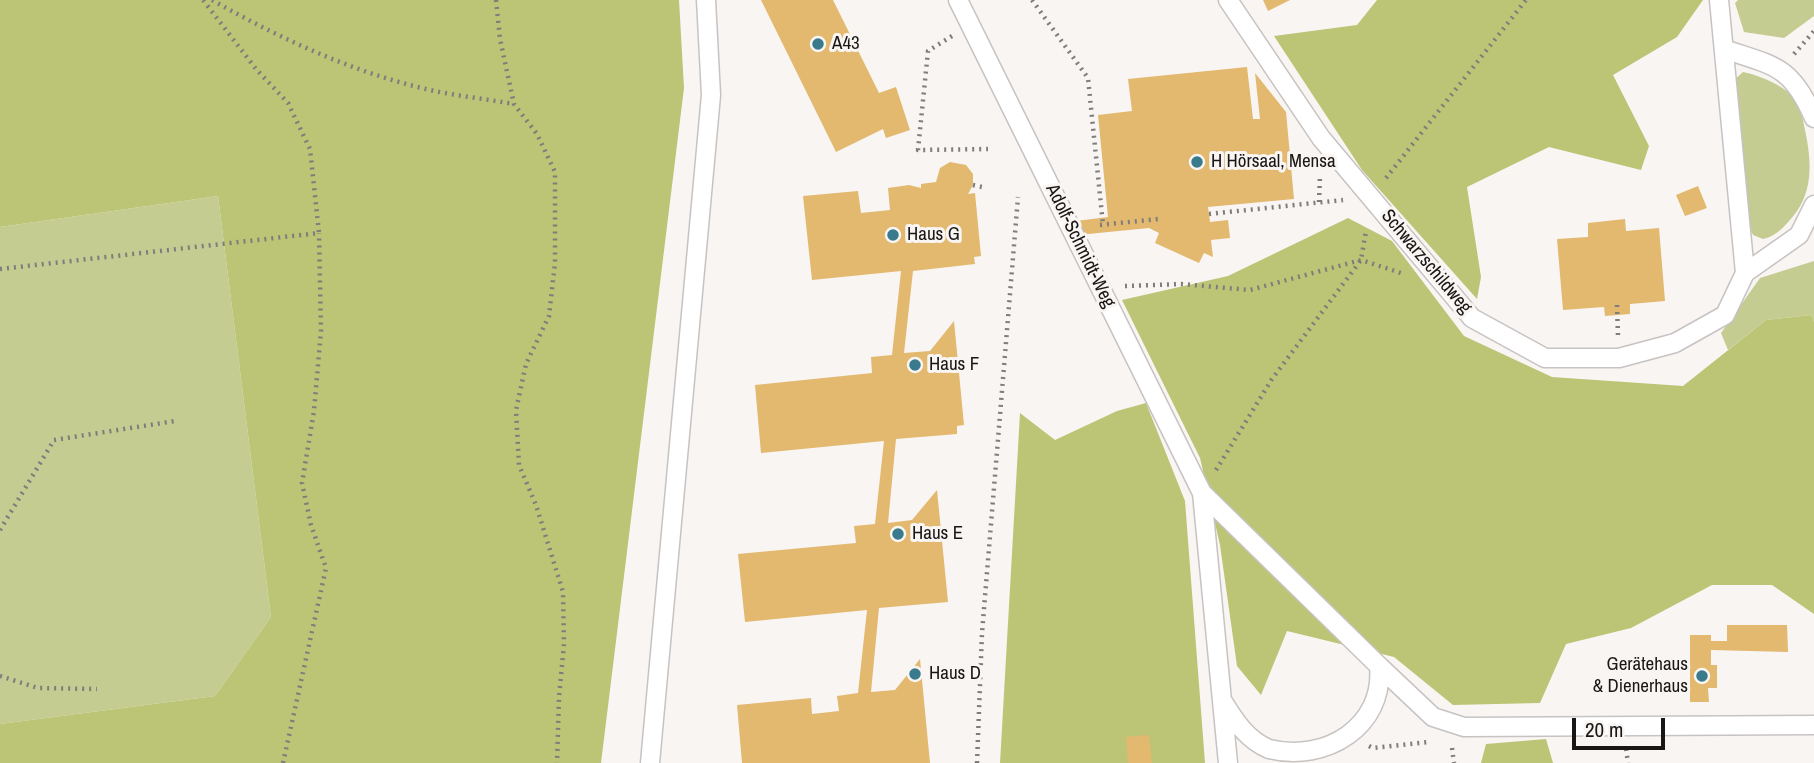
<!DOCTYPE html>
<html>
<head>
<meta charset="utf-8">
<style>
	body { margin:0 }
	#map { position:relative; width:1814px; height:763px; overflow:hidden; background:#f8f5f3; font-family:"Archivo Narrow",sans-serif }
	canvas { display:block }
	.scale { position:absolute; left:1572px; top:718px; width:93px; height:32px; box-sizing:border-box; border:4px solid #181716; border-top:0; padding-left:9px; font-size:21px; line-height:24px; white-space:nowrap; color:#181716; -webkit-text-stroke:5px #f8f5f3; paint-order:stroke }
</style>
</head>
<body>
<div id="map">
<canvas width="1814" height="763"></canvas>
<div class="scale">20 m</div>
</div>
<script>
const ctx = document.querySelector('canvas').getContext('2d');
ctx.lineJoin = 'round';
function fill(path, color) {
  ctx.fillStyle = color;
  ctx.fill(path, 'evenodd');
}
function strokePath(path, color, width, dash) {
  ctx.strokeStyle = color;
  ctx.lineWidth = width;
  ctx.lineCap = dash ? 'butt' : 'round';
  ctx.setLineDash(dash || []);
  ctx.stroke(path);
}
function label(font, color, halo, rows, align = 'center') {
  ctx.font = font + ' "Archivo Narrow",sans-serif';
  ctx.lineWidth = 6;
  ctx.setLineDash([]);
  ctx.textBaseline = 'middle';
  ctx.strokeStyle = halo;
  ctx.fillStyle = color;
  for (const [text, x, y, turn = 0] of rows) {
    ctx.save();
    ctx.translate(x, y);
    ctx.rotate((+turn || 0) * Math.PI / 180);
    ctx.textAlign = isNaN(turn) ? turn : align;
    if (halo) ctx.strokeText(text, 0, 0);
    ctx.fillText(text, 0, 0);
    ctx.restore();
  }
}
fill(new Path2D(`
	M1738,0H1814V16L1784,38L1744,32L1735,3Z
	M1743,72C1759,75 1785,86 1795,99C1801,107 1803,120 1805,130C1812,163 1814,195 1789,221C1782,229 1774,237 1763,239L1753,235L1750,228L1734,80Z
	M218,196L271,617L215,696L0,724V227Z
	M1814,261V322L1811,315L1766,320L1728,350L1721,333L1760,278Z`), '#c5cc91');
fill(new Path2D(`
	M0,0H679L684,88L601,763H0V724L215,696L271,617L218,196L0,227Z
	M1377,0H1703L1677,37L1613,75L1649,146L1641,170L1549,147L1467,187L1481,277L1477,299L1362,170L1274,36L1357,25Z
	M1348,218L1392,241L1464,336L1552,377L1683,386L1766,320L1811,315L1814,322V614L1772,585H1712L1631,628L1566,644L1540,703L1453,705L1394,657L1287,631L1261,695L1237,666L1220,545L1200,458L1122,300L1228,276Z
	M1146,403L1185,501L1205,763H1000L1020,413L1055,440L1117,411Z
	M1546,739L1553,763H1481L1486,744Z`), '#bcc575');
fill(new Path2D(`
	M761,0H833L879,93L896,87L910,130L886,138L883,129L836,152Z
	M1263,0H1290L1268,11Z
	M1247,67L1253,119H1260L1255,73L1286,112L1294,199L1208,207L1210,222L1228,220L1230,238L1211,240L1213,257L1204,253L1199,263L1155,243L1159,233L1149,228L1078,235L1076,221L1108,217L1098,115L1132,111L1128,79Z
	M950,162L966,165L973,174V185L968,194L975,193L981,256L974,257L975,264L913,271L904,353L930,351L954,321L964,425L957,426V434L896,439L888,523L912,520L937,490L948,602L879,608L871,692L895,690L920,659L930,763H742L737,705L811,698L812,714L839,711L837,696L858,693L867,610L745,622L738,554L856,543L854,526L875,524L884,441L761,453L755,385L872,373L871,357L892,355L901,271L812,280L803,196L858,191L861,213L890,210L888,188L909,185L921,188V184L936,182L940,168Z
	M1698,186L1707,208L1685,216L1676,195Z
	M1625,219L1626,231L1659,228L1665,301L1630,304V314L1605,316L1604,307L1563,310L1557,239L1588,237V223Z
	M1727,625H1787L1788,652L1711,650V665H1717V688H1708L1709,702H1690V635H1711V641H1727Z
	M1149,735L1152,763H1128L1126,737Z`), '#e3b86f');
const service = new Path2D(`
	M958,0L1202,493
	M1228,0L1321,138L1472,318L1545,358H1619L1675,343L1725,315L1745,273L1719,0
	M1724,49C1774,66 1791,65 1814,118
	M1745,273L1799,235L1814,205
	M1379,666L1433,717L1464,727L1814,725
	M1222,700C1234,720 1247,740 1269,749C1326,763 1385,726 1379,666L1202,493L1228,763
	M650,763L711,95L706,0`);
strokePath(service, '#c7c3c2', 21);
strokePath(new Path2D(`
	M212,0C281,39 352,72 430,90C457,96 486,99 514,104
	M496,0L500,39L514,104L537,134L555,172V263L549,316L526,364L516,410L519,465L536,505L563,592L564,644L559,697L557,763
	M1032,0L1088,78L1103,225
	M952,36L928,51L918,150L988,149
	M1794,54L1814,31
	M1386,178L1526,0
	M973,185L982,187
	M1319,202L1320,175
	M1209,214L1343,200
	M1100,225L1158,219
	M0,269L319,233L310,149L288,103L256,69L203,0
	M1125,286L1181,284L1250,290L1361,260L1401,273
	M1617,305L1618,336
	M1216,470L1272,379L1361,260L1366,231
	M0,530L54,440L175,421
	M0,676L38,688L97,689
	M1369,746L1373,748L1429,742
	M1452,748L1454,763
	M1626,749L1628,763
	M283,763L326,568L311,525L302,483L314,411L321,331L319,233
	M977,763L982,633L1018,197`), '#7f7d7b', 4.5, [2, 5]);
strokePath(service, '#fff', 18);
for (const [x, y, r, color] of [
	[818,44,7,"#397b8c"],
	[1197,162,7,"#397b8c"],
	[893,235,7,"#397b8c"],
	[915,365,7,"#397b8c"],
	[898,534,7,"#397b8c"],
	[915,674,7,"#397b8c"],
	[1702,676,7,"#397b8c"]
]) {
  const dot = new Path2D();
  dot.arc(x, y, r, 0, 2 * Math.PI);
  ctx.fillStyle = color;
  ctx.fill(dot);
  strokePath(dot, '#f8f5f3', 2.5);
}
label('19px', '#181716', '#f8f5f3', [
	["A43",832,44],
	["H Hörsaal, Mensa",1211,162],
	["Haus G",907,235],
	["Haus F",929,365],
	["Haus E",912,534],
	["Gerätehaus",1688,665,"right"],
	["& Dienerhaus",1688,687,"right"],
	["Haus D",929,674]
], 'left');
label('19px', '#181716', '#f8f5f3', [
	["Adolf-Schmidt-Weg",1080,246,64],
	["Schwarzschildweg",1426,262,50]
]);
</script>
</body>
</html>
